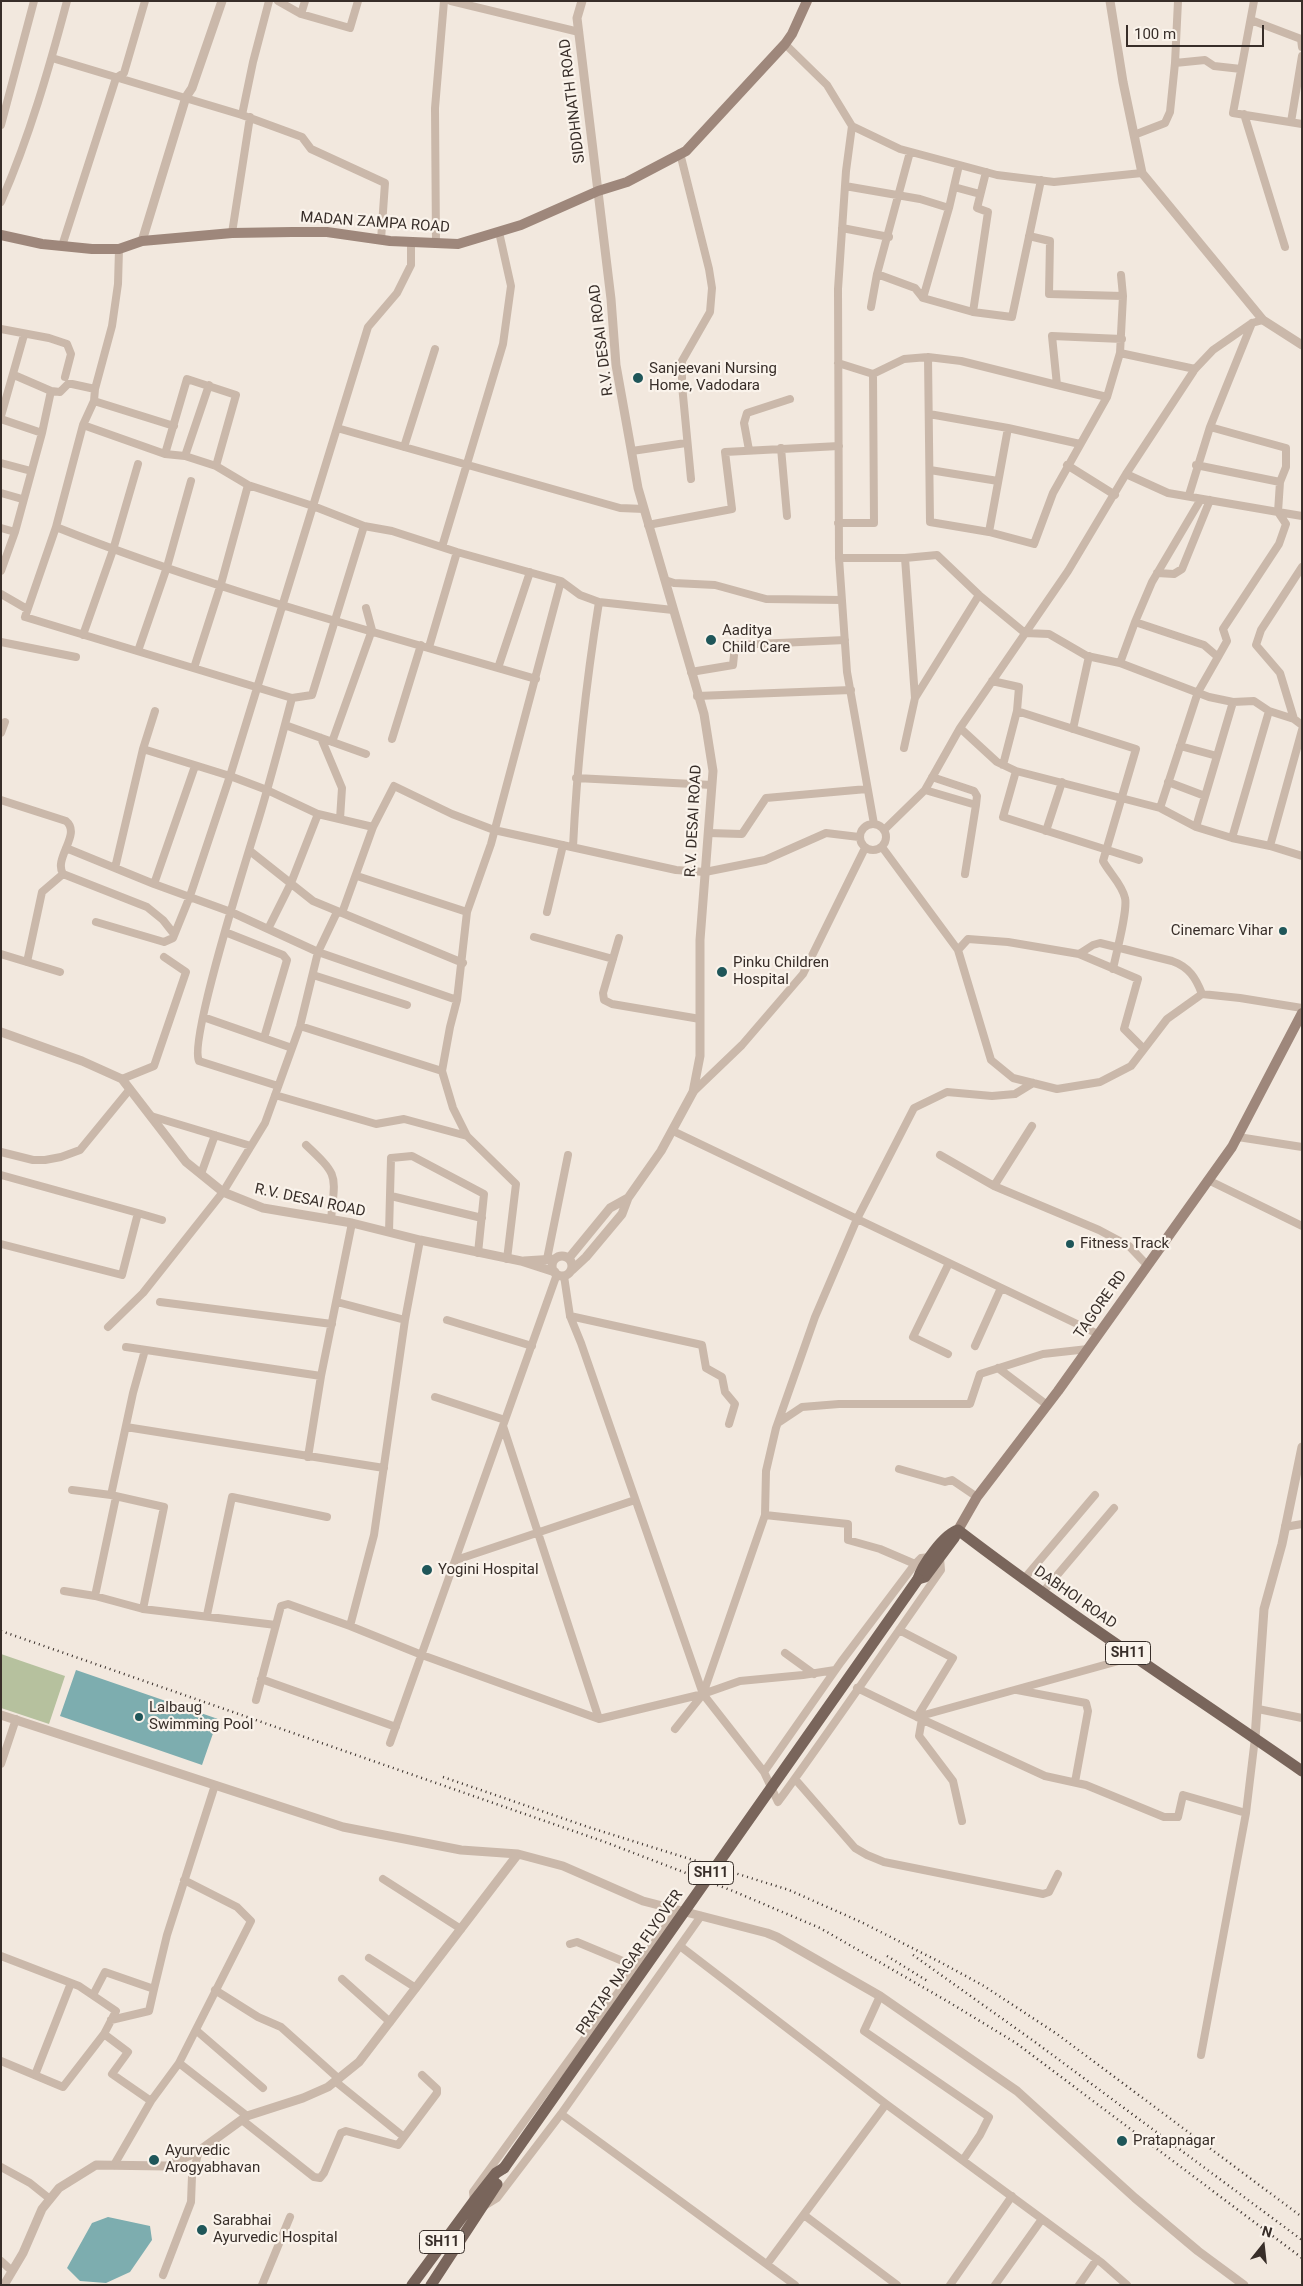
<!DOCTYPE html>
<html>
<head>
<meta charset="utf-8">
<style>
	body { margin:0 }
	#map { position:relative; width:1303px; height:2286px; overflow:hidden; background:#f2e8de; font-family:Roboto,sans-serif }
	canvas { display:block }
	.frame { position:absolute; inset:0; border:2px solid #382e29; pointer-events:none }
	.north { position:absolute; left:1238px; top:2221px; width:50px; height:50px; -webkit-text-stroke:4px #faf3eb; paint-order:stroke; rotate:16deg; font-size:14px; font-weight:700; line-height:20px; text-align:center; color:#382e29 }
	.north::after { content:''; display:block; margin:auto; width:18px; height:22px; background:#382e29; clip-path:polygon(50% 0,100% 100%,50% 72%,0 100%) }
	.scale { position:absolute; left:1126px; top:25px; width:138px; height:22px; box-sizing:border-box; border:2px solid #382e29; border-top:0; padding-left:6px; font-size:15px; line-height:18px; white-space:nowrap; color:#382e29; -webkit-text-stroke:4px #faf3eb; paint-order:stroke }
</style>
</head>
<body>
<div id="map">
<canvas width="1303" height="2286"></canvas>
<div class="frame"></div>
<div class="north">N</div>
<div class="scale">100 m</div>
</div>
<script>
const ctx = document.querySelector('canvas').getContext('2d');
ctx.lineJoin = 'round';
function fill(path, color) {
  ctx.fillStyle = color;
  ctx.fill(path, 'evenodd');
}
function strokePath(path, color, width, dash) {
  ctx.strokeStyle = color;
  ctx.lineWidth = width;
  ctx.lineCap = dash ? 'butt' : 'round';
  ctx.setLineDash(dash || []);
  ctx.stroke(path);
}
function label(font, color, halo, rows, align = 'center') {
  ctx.font = font + ' Roboto,sans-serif';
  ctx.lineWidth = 4.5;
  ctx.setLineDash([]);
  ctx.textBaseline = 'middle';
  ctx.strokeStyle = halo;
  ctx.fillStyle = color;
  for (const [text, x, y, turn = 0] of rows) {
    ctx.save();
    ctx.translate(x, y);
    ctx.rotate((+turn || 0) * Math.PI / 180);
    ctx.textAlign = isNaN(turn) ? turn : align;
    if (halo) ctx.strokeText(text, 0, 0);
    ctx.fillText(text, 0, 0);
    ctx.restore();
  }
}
fill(new Path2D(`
	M1,1654L65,1676L49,1724L1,1708Z`), '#b6c19e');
fill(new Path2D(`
	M76,1670L218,1719L202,1765L60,1716Z
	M108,2217L150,2226L152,2240L130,2272L106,2283L80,2281L67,2268L92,2223Z`), '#7dadaf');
strokePath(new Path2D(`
	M278,1L301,14L350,28L358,1
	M451,1L579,32
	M1178,1L1175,63L1205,60L1214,66L1241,69
	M1254,1L1233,113L1302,124
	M301,14L305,1
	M1251,20L1301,39L1302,47
	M785,44L827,85L852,126L900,149L997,175L1054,182L1142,173
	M52,58L242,115L302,137L311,149L385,183L381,240
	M1244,114L1285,247
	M242,115L253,62L269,1
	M1291,122L1302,56
	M1,125L34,1
	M852,126L846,171L838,289L839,558L847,672L874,824
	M1134,135L1165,123L1170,112L1175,63
	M680,153L709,269L712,288L710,312L682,361V385L691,479
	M845,186L920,199L949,208
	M954,187L980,194
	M1,202C29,138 49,69 67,1
	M842,228L889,237
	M232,233L250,117
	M1029,236L1050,241L1049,294L1123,296
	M436,244L435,108L444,1
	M62,246L116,78L124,73L145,1
	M119,249L118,284L112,326L95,389L94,401L83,425L56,527L25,617L292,698C282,736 272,774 261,811C251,845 188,1041 199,1061L278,1086
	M877,274L915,288L923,298L973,312L1012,317L1041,180
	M1121,275L1123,296L1120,353L1195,369
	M923,298L949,208L959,165
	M871,307L877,274L910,152
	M973,312L988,212L977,208L986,172
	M1,329L49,338L67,344L71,354L65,377
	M838,363L873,374L874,523H838
	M873,374L904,359L928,357
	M14,375L51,391L60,392L68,384H72L95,389
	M1057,385L961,361L928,357L930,522L989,532L1034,544L1053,493L1107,397L1120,353
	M1107,397L1057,385L1052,336L1122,339
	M94,401L174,426
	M929,414L1008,428L1080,444
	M1,416L24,335
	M1,419L42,433
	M83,425L165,454L185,456L216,466L248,485L313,506L364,526L392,531L457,552L561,581L580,595L599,602L673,610
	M1210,427L1286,448V467L1280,482L1278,512L1302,516
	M337,428L620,508L644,509
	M404,447L435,349
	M781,448L787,516
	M749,450L744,423L747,413L790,399
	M632,451L686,443
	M165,454L187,379L236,395L216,466
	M185,456L209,385
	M1,463L31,471
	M1067,465L1115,495
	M1196,465L1280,482
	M930,470L998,481
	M1126,474L1168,493L1278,512L1286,524L1279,544L1223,629L1227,641L1218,657L1204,645L1135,622L1152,582L1201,499
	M1,493L22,499
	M1189,495L1210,427L1252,323
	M648,525L732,509L725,452L839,446
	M56,527C211,589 375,632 536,679
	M1,528L15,532
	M989,532L1008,428
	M442,547L503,344L511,286L499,232
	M839,558H905L937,555L979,595L1025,633L1049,634L1087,656L1120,663L1209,697L1233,702L1254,701L1269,711L1294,719L1302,725
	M905,558L915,698
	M1,571L15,532L42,433L51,391
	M1157,573L1174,574L1182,569L1210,500
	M665,580L674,583L715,585L766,599L842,600
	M1,594L27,609
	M83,635L113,550L138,464
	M1,642L76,657
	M429,647L457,552
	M138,651L167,567L191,481
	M1120,663L1135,622
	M194,668L221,584L248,485
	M498,668L530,572
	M691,672L733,665L735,645L845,640
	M992,681L1019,687L1017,711L1136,749L1103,861C1110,874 1122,884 1125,898C1128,910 1116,954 1113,969
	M697,696L851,690
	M292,698L312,695L364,526
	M1294,719L1280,673L1256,645L1261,630L1302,567
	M285,725L366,754
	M960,728L997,762L1016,771L1160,808L1196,827L1232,838L1270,846L1302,856
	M1073,729L1089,656
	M1,733L5,722
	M321,738L342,788L340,819
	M392,739L421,645
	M332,742L372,630L366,608
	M1180,746L1217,756
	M904,748L915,698L979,595
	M143,749L155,711
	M1003,765L1017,711
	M1016,771L1003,817L1139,860
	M932,777L974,791L977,796L976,805
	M576,778L712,785
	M1168,782L1205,796
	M925,790L976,805L965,874
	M1,800L66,821C82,834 53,858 63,874L147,907L163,920L174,934
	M1160,808L1198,692L1218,657
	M860 837a13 13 0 1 1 26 0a13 13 0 1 1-26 0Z
	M1196,827L1233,702
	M884,830L925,790L960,728L1068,571L1126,474L1195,369L1213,350L1252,323L1263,320
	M1046,831L1062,782
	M708,833L742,834L766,798L867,789
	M1232,838L1269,711
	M1270,846L1302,730
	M573,847C577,764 586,683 599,602
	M882,847L958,950L991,1060L1013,1078L1057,1089L1100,1082L1131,1066L1167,1019L1202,994L1240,998L1302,1008
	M66,848L154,884L231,912L318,952L457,1000
	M250,851L313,901L463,963
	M115,868L143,749L230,776L267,790L318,814L373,827
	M357,876L467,912
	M154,884L195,766
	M547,912L563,845
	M342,913L373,827L394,786L452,814L494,830L676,870L705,872L765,860L826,833L859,837
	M96,922L164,942L173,938L190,896L230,776L368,327L397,293L411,265V243
	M268,929L291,883L318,814
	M225,932L283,955L287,960L264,1038
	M534,937L613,959
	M619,938L603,993L604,1000L612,1004L700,1019
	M958,950L968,939L1008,942L1079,954L1138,979L1124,1029L1144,1049
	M1,954L60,972
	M1079,954L1093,945L1100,943L1172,961C1189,967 1196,978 1202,994
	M27,962L42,892L63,874
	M313,975L407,1005
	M203,1017L292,1048
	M300,1026L442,1071
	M122,1079L154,1066L186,972L164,957
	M693,1092L742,1045L803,974L865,848
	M275,1095L376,1124L404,1119L467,1136
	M151,1116L251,1146
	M1032,1126L994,1186L1099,1230L1129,1246L1147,1265
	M673,1131L1098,1334
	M1238,1137L1302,1147
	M306,1145C340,1177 335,1174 331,1220
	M1,1152L33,1160H45L61,1157L80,1150L130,1089
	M940,1155L994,1186
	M201,1174L215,1135
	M1,1175L138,1213
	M1208,1180L1302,1226
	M391,1196L482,1218
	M389,1232L391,1158L412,1156L484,1194L478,1253
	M1,1244L122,1275L138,1213L162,1220
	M507,1259L516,1184L467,1136L453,1108L442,1071L450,1027L457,1000L467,912L491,844L561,581
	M547,1259L568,1155
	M564,1276L570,1316L581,1343L703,1694L764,1772L778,1802C834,1725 887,1647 941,1570L940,1558
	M160,1302L332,1324
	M337,1302L405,1320L374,1535L350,1626
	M570,1316L702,1345L706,1368L722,1377L725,1392L735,1404L729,1424
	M405,1320L420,1240
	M447,1320L532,1346
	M108,1327L143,1293L223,1192L265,1123L300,1026L318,952L337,912
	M975,1346L1001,1288
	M126,1347L321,1376
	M948,1354L913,1337L949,1263
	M998,1368L1047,1405
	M435,1397L505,1420
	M778,1423L802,1407L839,1404H970L980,1374L1043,1354L1088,1349
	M503,1426L599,1719
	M126,1427L384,1468
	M308,1457L321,1376L352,1223
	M899,1469L945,1482L952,1480L977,1497
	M72,1490L111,1495L164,1507L143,1609
	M111,1495L133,1393L145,1350
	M765,1515L848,1524V1540L880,1549L915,1564
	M1285,1527L1302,1524
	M456,1560L635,1500
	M1023,1580L1095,1495
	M64,1591L95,1596L143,1609L276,1625
	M1042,1593L1114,1508
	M95,1596L116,1497
	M207,1615L232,1497L327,1517
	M899,1630L953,1658L917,1717L1045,1776L1086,1785L1164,1817H1178L1183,1795L1246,1813
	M785,1653L814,1674
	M261,1679L396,1727
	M857,1688L917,1717L1133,1657
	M1017,1690L1086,1703L1088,1711L1075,1782
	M256,1700L281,1606L288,1604L350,1626L422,1655L599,1719L703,1694L740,1681L803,1675L835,1670
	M1258,1709L1302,1718
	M922,1719L919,1736L953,1781L962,1821
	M675,1729L703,1694L765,1515L766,1471L776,1428L815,1317L857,1219L914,1108L947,1092L992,1096L1015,1094L1033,1083
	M390,1743L557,1274
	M1,1764L16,1719
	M764,1772L841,1662L915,1564L921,1558L930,1557
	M795,1779L855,1848L867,1855L884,1862L1043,1894L1049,1892L1058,1874
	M383,1879L461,1929
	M570,1944L577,1942L637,1967
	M680,1946L886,2104L1102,2263L1127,2285
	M1,1956L79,1986L116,2011L104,2034L63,2087L1,2061
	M369,1958L416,1988
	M342,1979L390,2022
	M215,1990L258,2017L281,2027L339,2079
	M93,1995L105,1972L154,1989L167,1935L215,1785
	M880,1996L864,2031L989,2117L980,2135L963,2160
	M111,2020L149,2011L154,1989
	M197,2031L263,2088
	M104,2034L128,2052L112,2074L151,2101
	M1201,2055L1246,1813L1255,1738
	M179,2063L247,2116
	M35,2075L71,1983
	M336,2082L404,2137L437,2093V2089L422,2075
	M561,2114L795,2285
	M242,2120L314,2177L320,2178L324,2173L341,2133L346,2131L398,2145L404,2137
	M114,2165L151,2101L179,2063L251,1921L237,1907L184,1880
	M1,2167L30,2183L50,2199
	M474,2201L473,2192L677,1911
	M484,2206L497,2198L561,2114L701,1916
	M804,2215L897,2285
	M1,2261L12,2271
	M767,2264L886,2104
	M163,2275L191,2202L192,2176L199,2151
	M262,2285L290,2217
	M950,2285L1012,2196
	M995,2285L1042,2219
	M1079,2285L1097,2259`), '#cab8aa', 8);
strokePath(new Path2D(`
	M1110,1L1123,82L1142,173L1263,320L1302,345
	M142,241L186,97L192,88L222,1
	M1,1032L82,1061L122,1079L186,1162L223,1192L263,1208L352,1223L420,1240L521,1261L555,1272
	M552 1266a10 10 0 1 1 20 0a10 10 0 1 1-20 0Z
	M569,1258L610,1208L628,1198
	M524,1261L555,1259
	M572,1270L586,1257L622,1214L628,1198L661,1151L693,1092L700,1056V940L713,771L704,714L638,488L616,365L611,299L577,18L582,1
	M1,1715L343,1827L461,1850L518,1854L563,1866L643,1901L767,1933L777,1937L880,1996L1017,2091L1135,2198L1198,2251L1244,2285
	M1255,1738L1264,1609L1282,1544L1302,1447
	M4,2285L23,2253L42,2209L59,2188L96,2165L167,2166L199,2151L247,2116L303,2098L328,2087L359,2062L518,1854`), '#cab8aa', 9);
strokePath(new Path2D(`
	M1,235L42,244L92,249H119L142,241L176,238L232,233L292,232H327L390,241L458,244L521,225L598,191L627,182L686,151L785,44L792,34L807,1
	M958,1530L977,1497L1058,1391L1232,1147L1302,1013`), '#9e877b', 10);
strokePath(new Path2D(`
	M958,1530C1069,1615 1187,1691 1302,1771
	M958,1530L954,1538L925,1577L918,1579C922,1565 944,1534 958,1530Z
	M412,2285L474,2201L496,2173L504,2168
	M431,2285L497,2184`), '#79655b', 11);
strokePath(new Path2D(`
	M1,1631L605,1842L733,1891L820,1928L947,2001L1016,2043L1302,2258
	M443,1777L591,1828L789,1890L861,1922L940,1962L984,1986L1057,2034L1302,2217
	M913,1955L1035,2042L1302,2240
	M887,1956L929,1982`), '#382e29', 2.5, [1, 4]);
strokePath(new Path2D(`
	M504,2168L918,1579`), '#79655b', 11);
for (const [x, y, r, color] of [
	[638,378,6,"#1f5659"],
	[711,640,6,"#1f5659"],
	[1283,931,5,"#1f5659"],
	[722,972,6,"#1f5659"],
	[1070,1244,5,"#1f5659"],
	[427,1570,6,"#1f5659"],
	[139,1717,5,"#1f5659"],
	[1122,2141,6,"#1f5659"],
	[154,2160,6,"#1f5659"],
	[202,2230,6,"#1f5659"]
]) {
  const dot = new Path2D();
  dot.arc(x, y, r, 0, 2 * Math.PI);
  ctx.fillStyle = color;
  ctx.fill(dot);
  strokePath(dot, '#faf3eb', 2);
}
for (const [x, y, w] of [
	[1128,1653,45],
	[711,1873,45],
	[442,2242,45]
]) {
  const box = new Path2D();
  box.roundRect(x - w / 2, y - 11.5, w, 23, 4);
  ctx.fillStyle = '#faf3eb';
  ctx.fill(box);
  strokePath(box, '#382e29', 1);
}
label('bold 14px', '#382e29', null, [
	["SH11",1128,1653],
	["SH11",711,1873],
	["SH11",442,2242]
]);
label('15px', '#382e29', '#faf3eb', [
	["SIDDHNATH ROAD",573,101,-97],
	["MADAN ZAMPA ROAD",375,223,4],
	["R.V. DESAI ROAD",602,340,-97],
	["R.V. DESAI ROAD",694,821,-87],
	["R.V. DESAI ROAD",310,1201,12],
	["TAGORE RD",1101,1305,-55],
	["DABHOI ROAD",1075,1598,35],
	["PRATAP NAGAR FLYOVER",630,1963,-55]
]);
label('15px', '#382e29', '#faf3eb', [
	["Sanjeevani Nursing",649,369],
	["Home, Vadodara",649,386],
	["Aaditya",722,631],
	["Child Care",722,648],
	["Cinemarc Vihar",1273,931,"right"],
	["Pinku Children",733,963],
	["Hospital",733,980],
	["Fitness Track",1080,1244],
	["Yogini Hospital",438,1570],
	["Lalbaug",149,1708],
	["Swimming Pool",149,1725],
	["Pratapnagar",1133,2141],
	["Ayurvedic",165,2151],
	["Arogyabhavan",165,2168],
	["Sarabhai",213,2221],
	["Ayurvedic Hospital",213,2238]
], 'left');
</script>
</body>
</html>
